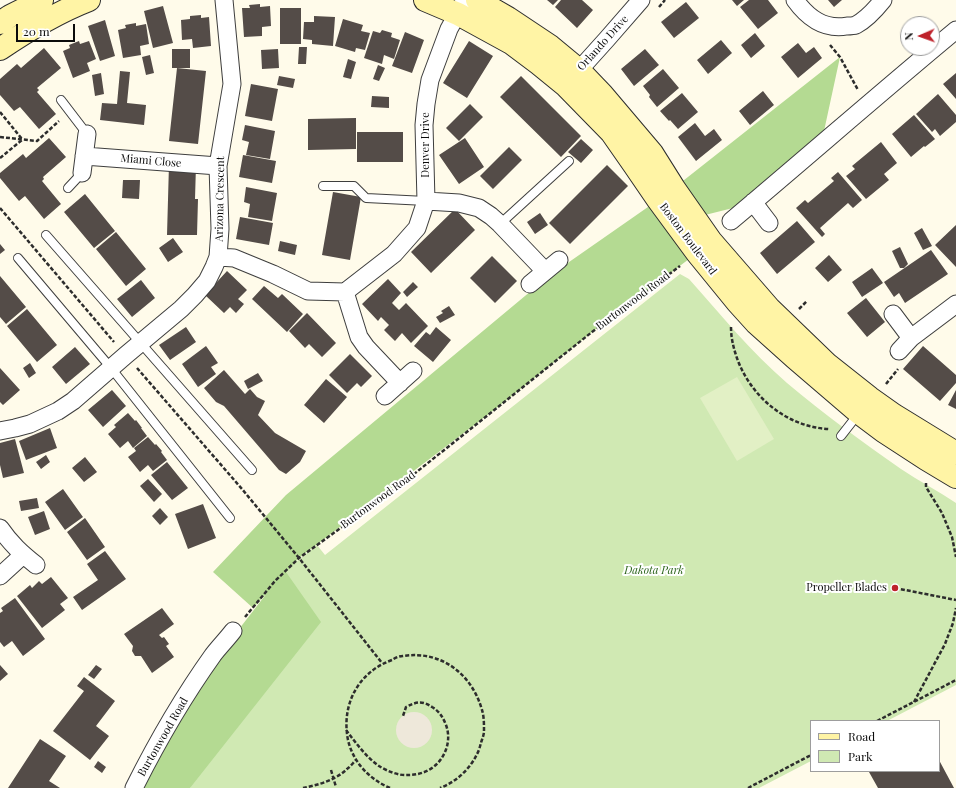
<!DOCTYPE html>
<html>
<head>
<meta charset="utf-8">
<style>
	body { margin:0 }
	#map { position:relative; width:956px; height:788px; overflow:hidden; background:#fffbea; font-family:"Playfair Display",serif }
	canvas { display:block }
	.legend { position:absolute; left:810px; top:720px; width:130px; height:52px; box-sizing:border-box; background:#fff; border:1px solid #9d9d9d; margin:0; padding:5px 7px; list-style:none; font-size:12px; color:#0b0b0b }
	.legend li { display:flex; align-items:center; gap:8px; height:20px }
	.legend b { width:20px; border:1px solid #9d9d9d }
	.north { position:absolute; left:900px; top:16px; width:40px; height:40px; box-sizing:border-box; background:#fff; border:1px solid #9d9d9d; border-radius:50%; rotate:268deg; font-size:11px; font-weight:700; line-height:16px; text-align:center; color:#0b0b0b }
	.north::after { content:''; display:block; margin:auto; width:14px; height:18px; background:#be212a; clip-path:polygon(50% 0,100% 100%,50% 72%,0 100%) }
	.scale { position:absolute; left:16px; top:24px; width:59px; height:18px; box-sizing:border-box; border:2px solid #0b0b0b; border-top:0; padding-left:5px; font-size:12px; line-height:14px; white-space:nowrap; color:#0b0b0b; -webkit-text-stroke:3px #fff; paint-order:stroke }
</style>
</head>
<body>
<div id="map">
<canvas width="956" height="788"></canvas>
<ul class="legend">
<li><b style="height:5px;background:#fff4a5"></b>Road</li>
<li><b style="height:11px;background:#d0e9b3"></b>Park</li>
</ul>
<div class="north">N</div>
<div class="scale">20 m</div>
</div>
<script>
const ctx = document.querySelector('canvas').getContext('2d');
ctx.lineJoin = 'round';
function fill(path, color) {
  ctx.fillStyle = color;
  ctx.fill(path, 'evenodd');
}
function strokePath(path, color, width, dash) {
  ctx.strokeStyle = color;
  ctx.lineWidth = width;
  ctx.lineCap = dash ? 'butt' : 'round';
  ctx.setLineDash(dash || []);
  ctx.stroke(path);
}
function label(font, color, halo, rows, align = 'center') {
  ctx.font = font + ' "Playfair Display",serif';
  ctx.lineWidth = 4;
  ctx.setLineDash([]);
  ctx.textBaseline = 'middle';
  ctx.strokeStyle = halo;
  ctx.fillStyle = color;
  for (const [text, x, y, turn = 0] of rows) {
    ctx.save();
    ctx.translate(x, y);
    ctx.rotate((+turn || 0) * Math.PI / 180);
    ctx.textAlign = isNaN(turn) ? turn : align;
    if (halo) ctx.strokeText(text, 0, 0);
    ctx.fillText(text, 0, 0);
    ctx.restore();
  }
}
fill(new Path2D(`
	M680,274L689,279C721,315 751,352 787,383C824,414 862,442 901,469C919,481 938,491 956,503V685L887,721H811V761L759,788H190L285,571L317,545L325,555Z`), '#d0e9b3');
fill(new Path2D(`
	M840,57L821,145L733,208L701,216L674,188Z
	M658,200L697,253L592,332L494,410L299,558L286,572L321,622L190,788H132L177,709L267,593L253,608L213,572L286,495L549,276Z`), '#b4da92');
fill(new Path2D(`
	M737,377L774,439L737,461L700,398Z`), '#e2f0c5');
fill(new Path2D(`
	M396 730a18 18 0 1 1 36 0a18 18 0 1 1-36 0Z`), '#eee8da');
fill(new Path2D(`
	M547,0H558L553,5Z
	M561,0H582L593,10L577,28L555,7Z
	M732,0H744L737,6Z
	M749,0H768L778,13L758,29L740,7Z
	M828,0H842L834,7Z
	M686,2L699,18L674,38L661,22Z
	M260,4V7L270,6L271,26L262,27V36L244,37L242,8H250L249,5Z
	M163,6L173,43L153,48L144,11Z
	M280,8H301V44H280Z
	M201,15V18L209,17L211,46L193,48L192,39L182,40L181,20L190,19V16Z
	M314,16L335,17L333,46L312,44V40L303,39L304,22H314Z
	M343,19L363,25L361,31L370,33L365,50L356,48L355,52L335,46Z
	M105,20L115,56L100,61L88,26Z
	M136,23V26L146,24L149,44L140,46L141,55L123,58L118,30L126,28L125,25Z
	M382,30L392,33L391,37L400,40L394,59L384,55L382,64L364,58L373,31L380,33Z
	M405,32L424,40L412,73L392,66Z
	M755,33L765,46L751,58L741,45Z
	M721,40L732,53L708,74L697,60Z
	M79,41L80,44L89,41L96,59L87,63L90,71L73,78L63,51L70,48L69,45Z
	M469,41L493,56L467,98L443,83Z
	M798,43L806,53L814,47L822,58L798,78L781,57Z
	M299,47H307L306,64H298Z
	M44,48L61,68L37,88L39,90L37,92L56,114L39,129L20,107L14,111L0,95V79L17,64L21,68Z
	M172,49H190V68H172Z
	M278,49L279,68L262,69L261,50Z
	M645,49L659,65L634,86L621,69Z
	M150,55L154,73L146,75L142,57Z
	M348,59L356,62L351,79L343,77Z
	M378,65L385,68L379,81L373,79Z
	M177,68L206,71L198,144L169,141Z
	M663,69L679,88L657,107L649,97L650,95L643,86Z
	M120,71L130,72L127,103L146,105L144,125L100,120L102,103L117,104Z
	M101,73L104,94L95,96L92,75Z
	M956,73V99L943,84Z
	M279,76L295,79L293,88L277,85Z
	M521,76L581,136L561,157L500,97Z
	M251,84L278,89L272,121L245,116Z
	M763,91L774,105L750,125L739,111Z
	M682,93L698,112L678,129L670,120L669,121L660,111Z
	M938,94L956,115V122L940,136L935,129L932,132L916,114Z
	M372,96L389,97V108L371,107Z
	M470,104L483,117L459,141L446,128Z
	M914,115L935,139L925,147L924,146L911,157L892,134Z
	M356,118V149L308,150V119Z
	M695,123L705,136L714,129L722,140L696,161L678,137Z
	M245,125L275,131L270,159L246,155L249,142L242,140Z
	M357,132H403V162H357Z
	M49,138L66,157L43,177L44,179L42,181L61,204L44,219L25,196L19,201L0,178V173L23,154L26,158Z
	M465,138L484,167L459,184L439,155Z
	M581,139L593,150L581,163L568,152Z
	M881,142L897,163L884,174L889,180L866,199L846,176L855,169L852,166Z
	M509,147L522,160L493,189L480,176Z
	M243,155L276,161L272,183L239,177Z
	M169,164L196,165L195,199H198L197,235H167Z
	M607,165L628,186L570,244L549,223Z
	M838,172L862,200L853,208L848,203L820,228L825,234L822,237L796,208L805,200L808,203L834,181L831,178Z
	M123,180H140L139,199L122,198Z
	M246,187L277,193L272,221L248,217L250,204L244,202Z
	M333,192L361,197L350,260L322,255Z
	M85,194L115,231L94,248L64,212Z
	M455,209L475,230L431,273L411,252Z
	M540,213L548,225L535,234L527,222Z
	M240,217L273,223L269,245L236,239Z
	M797,221L815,242L777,274L760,253Z
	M956,225V267L935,245Z
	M922,228L932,246L923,250L914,233Z
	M116,232L146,269L126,286L96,249Z
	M173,238L183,252L168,262L159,248Z
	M280,241L297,245L295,255L278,251Z
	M0,244L5,250L0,254Z
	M900,247L908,264L904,268H900L892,251Z
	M931,250L948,274L905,303L899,293L894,297L884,282Z
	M829,255L842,270L828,282L815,268Z
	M492,256L517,281L495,303L470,278Z
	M872,268L883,283L862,297L852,282Z
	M227,271L247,290L238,299L244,304L236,313L230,307L224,313L205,295Z
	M0,276L26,307L6,324L0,317Z
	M388,279L401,293L392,303L399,310L406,303L428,326L411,343L402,333L395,341L384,330L389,325L381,317L378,321L362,304Z
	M141,280L155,298L132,317L117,299Z
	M413,282L418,287L407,297L403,292Z
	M264,286L278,298L282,294L303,314L287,332L252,299Z
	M866,298L885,322L867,337L847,313Z
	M449,306L455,315L440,323L436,317L443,313L441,311Z
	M27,309L57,345L37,362L7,326Z
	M307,313L336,343L322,357L309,344L305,348L289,331Z
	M186,327L196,342L170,360L159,345Z
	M436,327L451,340L433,362L414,346L426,332L430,335Z
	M206,346L218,363L211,367L216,374L198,387L182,364Z
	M923,346L956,375V383L940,401L903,369Z
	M75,347L90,364L66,384L52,367Z
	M350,354L372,376L361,387L357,383L347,393L329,375Z
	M30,363L36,373L29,378L23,368Z
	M0,368L20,390L3,405L0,402Z
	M224,370L245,394L250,389L257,397L265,401L258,415L275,433L306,451L300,462L286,474L279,470L224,406L216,402L204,388Z
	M258,373L263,381L248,389L244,381Z
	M326,379L347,397L324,423L304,405Z
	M112,390L126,406L103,427L88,410Z
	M956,390V409L948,405Z
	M128,413L135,421L136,420L142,428H141L147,436L133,448L128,441L120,448L108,434L116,427L114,425Z
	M50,428L57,448L26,460L19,441Z
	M148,437L155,445L156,444L162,451L161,452L167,460L153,471L148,465L140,472L128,457L136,451L134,448Z
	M15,439L24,473L3,478L0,465V443Z
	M46,455L50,462L41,469L36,462Z
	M85,457L97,472L84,482L72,468Z
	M167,462L188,488L172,500L151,475Z
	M148,479L162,494L154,502L140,486Z
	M63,489L83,517L65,530L45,502Z
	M37,498L39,508L21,511L19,501Z
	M203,504L216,538L188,549L175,514Z
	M160,508L168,517L160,525L152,516Z
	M44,511L50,529L35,535L28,517Z
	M85,518L105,547L87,560L67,532Z
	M105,551L126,579L82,610L73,597L98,580L87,564Z
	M51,577L68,598L60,604L65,610L42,628L17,596L30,585L32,588L39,581L42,584Z
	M15,598L45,639L23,656L12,641L4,647L0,642V613L3,611L1,608Z
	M162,608L174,624L159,635L162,638L164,637L169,644L166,646L174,657L152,673L141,656H135L132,651L133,646L124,634Z
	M0,665L8,674L0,681Z
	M96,665L102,669L94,679L88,675Z
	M84,677L115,701L96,726L109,736L90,760L53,731L84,691L77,686Z
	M40,739L66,756L49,781L60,788H8Z
	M939,760L954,788H878L869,772L871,771H939Z
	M98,761L106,767L102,773L94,767Z`), '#544c48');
const lane = new Path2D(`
	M61,100L87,134
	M323,186H354L366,198L426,201
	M68,188L82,173
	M500,224L569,161
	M46,235L252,470
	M18,258L111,368L230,518
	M841,436L859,413`);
const street = new Path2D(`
	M795,0C808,18 824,30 847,26C850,26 853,26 856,25C867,19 875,10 883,0
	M571,79L607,39L641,0
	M84,156L218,166
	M82,173L87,134
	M426,201L459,203L479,208L491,216L500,224L545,271
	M753,202L769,223
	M731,221C806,158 880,93 956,30
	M218,257L234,258L273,274L308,291L345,292L394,254L417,228L426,201L424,125L426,104L430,80L449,29L465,0
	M530,284L559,260
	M345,292L359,337L366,347L400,383
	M893,314L911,338
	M899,351L911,338L956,304
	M385,396L413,371
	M0,431L15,428L30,424L58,411L73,401L126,355L181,309L195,295L207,281L214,267L218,257L220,229L218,166L232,84L224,0
	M0,528C11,544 21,553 36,565
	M0,576L23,555
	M134,788C157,742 183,697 213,655C219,647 227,639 233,631`);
const secondary = new Path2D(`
	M425,0L458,14L511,43L539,64L566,86L611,132L634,165L658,200L697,253L737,302L756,323L795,358L859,413L883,431L926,459L956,477
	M477,0L508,18L550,46L579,70L602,94L652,153L674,188L711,241L770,309L827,364L870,398L894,415L956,453
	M0,23L10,16L42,0
	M0,49C28,30 58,12 89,0`);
strokePath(lane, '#3e3e3e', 10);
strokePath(street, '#3e3e3e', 19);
strokePath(secondary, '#2d2d2d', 24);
strokePath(new Path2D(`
	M659,7L665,0
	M830,45L840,57L858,90
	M0,112L22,139
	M0,137L37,141L59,121
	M0,158L22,140
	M0,208L114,342
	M799,309L807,301
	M731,327C731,339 734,350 738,361C753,399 788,427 829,429
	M137,368L242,489L299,558L382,663
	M886,384L898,369
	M926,483V487L942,513L952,537L956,557
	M895,588L956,600
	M245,617L275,581L299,558L399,486L592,332L680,266
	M914,702L945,644L953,623L956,608
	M877,721L956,680
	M346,730C356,743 366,757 379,766C387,771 399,776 408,775C416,775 425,773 432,768C445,759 452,741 446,725C443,717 439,711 432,707C422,700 416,702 406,707L403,716
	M331,770L336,787
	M303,788C318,785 336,780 347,769C350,767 353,763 356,760
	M390,788C369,779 353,762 348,740C341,705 358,672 392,660C395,658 399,656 403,656C441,650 472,674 482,710C484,716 484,724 484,731C484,735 482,739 481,743C480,746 479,751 477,754C470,769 456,782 440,788
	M748,788L811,755`), '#2d2d2d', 2.5, [4, 2]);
strokePath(lane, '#fff', 8);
strokePath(street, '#fff', 17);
strokePath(secondary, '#fff4a5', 22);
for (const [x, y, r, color] of [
	[895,588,4,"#be212a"]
]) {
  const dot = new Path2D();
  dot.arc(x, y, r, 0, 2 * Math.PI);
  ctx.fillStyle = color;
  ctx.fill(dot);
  strokePath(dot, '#fff', 1.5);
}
label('11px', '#0b0b0b', '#fff', [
	["Orlando Drive",603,43,-48],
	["Denver Drive",426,145,-90],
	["Miami Close",151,161,5],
	["Arizona Crescent",220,199,-89],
	["Boston Boulevard",688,239,53],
	["Burtonwood Road",633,301,-37],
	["Burtonwood Road",378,500,-36],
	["Burtonwood Road",163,737,-60]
]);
label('italic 11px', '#2b641b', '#fff', [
	["Dakota Park",654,571]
]);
label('11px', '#0b0b0b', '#fff', [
	["Propeller Blades",887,588]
], 'right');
</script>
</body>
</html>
